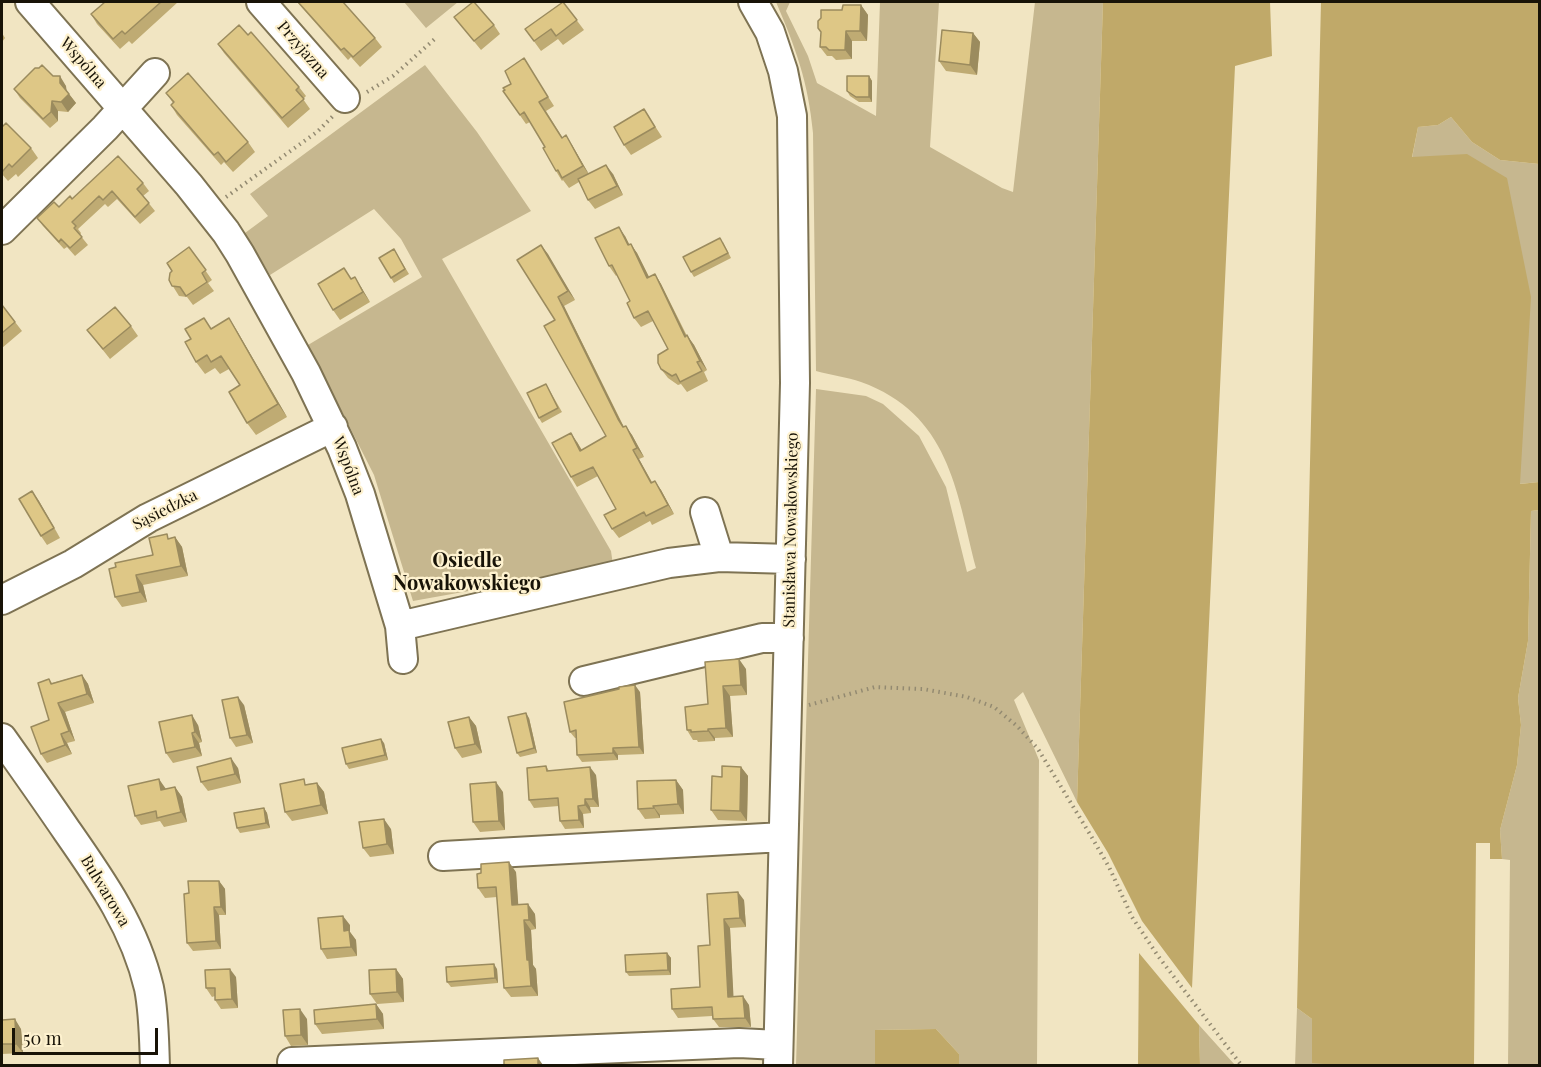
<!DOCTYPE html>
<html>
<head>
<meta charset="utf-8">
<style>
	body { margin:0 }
	#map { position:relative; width:1541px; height:1067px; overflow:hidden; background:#f1e5c2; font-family:"Playfair Display",serif }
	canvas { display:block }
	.frame { position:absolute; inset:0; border:3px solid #181307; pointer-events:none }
	.scale { position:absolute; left:12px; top:1028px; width:146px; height:27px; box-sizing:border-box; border:3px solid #181307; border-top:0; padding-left:8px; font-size:18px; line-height:21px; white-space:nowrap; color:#181307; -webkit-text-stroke:4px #fef2cf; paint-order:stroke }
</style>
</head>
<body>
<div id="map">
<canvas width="1541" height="1067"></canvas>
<div class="frame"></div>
<div class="scale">50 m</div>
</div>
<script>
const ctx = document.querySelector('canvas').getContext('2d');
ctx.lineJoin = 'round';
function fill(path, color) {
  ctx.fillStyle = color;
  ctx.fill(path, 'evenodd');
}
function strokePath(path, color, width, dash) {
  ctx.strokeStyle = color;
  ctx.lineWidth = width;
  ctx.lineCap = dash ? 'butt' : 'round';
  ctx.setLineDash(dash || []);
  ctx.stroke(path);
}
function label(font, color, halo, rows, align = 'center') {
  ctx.font = font + ' "Playfair Display",serif';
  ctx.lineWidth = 4.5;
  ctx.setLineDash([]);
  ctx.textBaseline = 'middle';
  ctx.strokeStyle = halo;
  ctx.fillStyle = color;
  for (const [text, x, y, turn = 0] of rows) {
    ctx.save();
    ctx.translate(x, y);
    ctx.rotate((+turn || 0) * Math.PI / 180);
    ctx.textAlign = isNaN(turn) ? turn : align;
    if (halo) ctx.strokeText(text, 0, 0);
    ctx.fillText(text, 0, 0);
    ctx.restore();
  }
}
fill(new Path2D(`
	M404,2H458L426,28Z
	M776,2H790L786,11L808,56L817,83L876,116L880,2H939L930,147L1002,188L1013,192L1035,2H1103L1077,802L1023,692L1014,700L1039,760L1037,1065H959V1054L936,1029L875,1030V1065H796L816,389L866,396L883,404L919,436L946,487L967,572L976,568C956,489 949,414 861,382C847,377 831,375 816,371L813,133C808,81 796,49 776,2Z
	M425,65L477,132L531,211L442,259L611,551L613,565L413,601L374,475L308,345L422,277L401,239L374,209L270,275L245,233L268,216L250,194Z
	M1451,117L1472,142L1500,160L1539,164V482L1519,484L1522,431L1412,158L1418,127L1438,125Z
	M1539,510V1065H1508L1510,860L1502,859L1500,830L1517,765L1521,725L1518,698L1528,641L1531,511Z
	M1297,1008L1312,1019L1349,1066H1295Z
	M1199,1025L1235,1065H1200Z`), '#c6b78f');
fill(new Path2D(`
	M1103,2H1270L1272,56L1235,66L1192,988L1142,921L1108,853L1077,802Z
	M1321,2H1539V164L1500,160L1472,142L1451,117L1438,125L1418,127L1412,157L1467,154L1507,178L1531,297L1520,484L1539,482V510L1531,511L1528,641L1518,698L1521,725L1517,765L1500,830L1502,859H1490V843H1476L1474,1065L1349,1066L1312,1063V1019L1297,1008Z
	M1139,953L1199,1025L1200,1065H1138Z
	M936,1029L959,1054V1065H875V1030Z`), '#c0a969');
const minor = new Path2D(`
	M30,2L189,185L226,232L240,254L306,373L342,448L360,494L400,626L669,563L719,557L791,559
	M261,2L345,98
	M753,2L770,32L783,71L792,116L795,383L778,1066
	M2,230L105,128L155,73
	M705,512L719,557
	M2,600L73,564L148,518L333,427
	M400,626L403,659
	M584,681L762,638H789
	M2,738C24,769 46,800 67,831C102,881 135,928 149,988C154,1013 154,1040 155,1066
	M443,856L783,837
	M292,1062L739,1043L778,1045`);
strokePath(minor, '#7e7353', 32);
strokePath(new Path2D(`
	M367,92L393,76L437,37
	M226,197L317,132L334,115
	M809,705L875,687L923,689L967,697L994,707L1017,726L1038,749L1091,836L1109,867L1132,917L1158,956L1242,1066`), '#938a71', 4, [1.5, 4.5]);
strokePath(minor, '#fff', 28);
fill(new Path2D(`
	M105,2H178L132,44L129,41L120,49L97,24L91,14Z
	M297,2H343L375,38L382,47L360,67L351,57L348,60Z
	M563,2L584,30L563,45L558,39L541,51L525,29Z
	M861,5L868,15L867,41H852V59L836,60L832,56H827L820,47L842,10Z
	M454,17L494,25L500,34L481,50Z
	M2,33L5,38L2,42Z
	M973,33L980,42L977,75L946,71L939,61Z
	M248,35L299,87L306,96L303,99L310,109L288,128L224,53L218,44Z
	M530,68L554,106L546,111L562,137L572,145L588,173L613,174L623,195L595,209L588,200L579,182L569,188L563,180L562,181L556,171L545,147L530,122L526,124L503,91Z
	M53,76L66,86V90L76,103L68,112L58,111V121L50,128L20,98L14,89Z
	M869,76L872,81V102H859L850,96L847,91Z
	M166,93L248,142L255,152L233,172L224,162L221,165L177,115L171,105L173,103Z
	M644,109L662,137L631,155L624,145Z
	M2,127L31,148L38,158L18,177L16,174L8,181L2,174Z
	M143,183L149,191L143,196L155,211L140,224L117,199L108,207L105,204L78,229L81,233L80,235L88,245L75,256L67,247L64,249L43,226L37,218L72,199Z
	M625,236L629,244L637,253L649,277L655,274L661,284L687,336L694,345L707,370L704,372L708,381L687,392L681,384L678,385L668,378L661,369L668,349L653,321L641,327L634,318L630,301L617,275L616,276L609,266Z
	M723,242L731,258L694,277L691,272Z
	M541,245L575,300L564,306L624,427L632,435L644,457L639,459L652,482L661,490L674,514L652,525L650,521L619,538L612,529L616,509L598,476L577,487L571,477L577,442L582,450L606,436L555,320Z
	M189,247L212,280L208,283L214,291L193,305L187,297L179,296L169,280L172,271Z
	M394,249L409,274L394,283L391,278Z
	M351,279L361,287L370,302L340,320L333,310Z
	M2,305L22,331L2,348Z
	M204,318L211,329L229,318L237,331L287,417L256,435L247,423L240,385L229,369L220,374L215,368L205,374L196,362L191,339Z
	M131,326L138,336L110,359L87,330Z
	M546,384L562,412L542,423L539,418Z
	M32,491L60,538L47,545L41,536Z
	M175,537L182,547L188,576L143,585L147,602L122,607L115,597L116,567L153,555L170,538Z
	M705,662L746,669L747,695L730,696L733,737L715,738V741L698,742L697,740H693L687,730L708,704Z
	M82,675L88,684L94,703L65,712L75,741L67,743L72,754L47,763L41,754L49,720V679L52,683Z
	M640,692L644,754L618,755V760L582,762L577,755L576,738H575L570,732Z
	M244,705L253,743L236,747L230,738Z
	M469,717L476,726L482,753L462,758L455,748Z
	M529,718L537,753L520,757L517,753Z
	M198,725L202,742L199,743L202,756L173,763L166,753Z
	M384,743L388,760L349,769L346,764Z
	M546,766L549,771L596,775L599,807H590L591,813L583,814L584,828L565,829L560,821L559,806L534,808L529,800Z
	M741,767L748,776L747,821L718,820L711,810L722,777Z
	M238,768L241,783L208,791L201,782Z
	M676,780L683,790L684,814L660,815V818L645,819L638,809Z
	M317,783L324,792L328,814L292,821L285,812L307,784Z
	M175,787L182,797L187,822L164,827L160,821L141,825L135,816L166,789Z
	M503,792L505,830L480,832L473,822Z
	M264,808L267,813L270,828L240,833L237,828Z
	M391,829L394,854L370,857L363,848Z
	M516,872L518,905L535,914L536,929L531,930L533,965L536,969L538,996L511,997L504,988L497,897L485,898L478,888Z
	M219,881L225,889L226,915H219L221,949L193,951L187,943L189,893Z
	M707,894L744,900L746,927L730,928L733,997L749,1005L751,1027H719L713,1019L712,1016L678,1018L672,1009L700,987L710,945Z
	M350,925V932L356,940L357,956L327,959L321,949Z
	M667,953L671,958V975L629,976L626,972Z
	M396,969L403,979L404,1002L377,1004L370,994Z
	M497,969L498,983L451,987L447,982Z
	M236,977L238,1008L221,1009L215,1000V996L212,997L206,988Z
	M376,1004L383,1014L384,1029L322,1034L315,1024Z
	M307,1019L308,1045L291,1046L285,1036Z
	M2,1020L21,1029L23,1053L2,1054Z`), '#bfab73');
fill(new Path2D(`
	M861,5L868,15L867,41L860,31Z
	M846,31L852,41V59L845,50Z
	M973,33L980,42L977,75L970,65Z
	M60,76L66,86L67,93L60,83Z
	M869,76L872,81V102L869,97Z
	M69,94L76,103L68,112L61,102Z
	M52,101L58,111V121L51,112Z
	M566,135L572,145L590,176L583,166Z
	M606,165L613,174L623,195L617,186Z
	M619,227L625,236L634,254L628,245Z
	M631,244L637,253L654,287L647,278Z
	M541,245L548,254L575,300L568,291Z
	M655,274L661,284L691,346L685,337Z
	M355,277L370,302L363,292Z
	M558,297L564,306L624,428L618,419Z
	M229,318L237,331L287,417L278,404Z
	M687,335L694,345L707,370L700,361Z
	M626,426L632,435L644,457L637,448Z
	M571,433L577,442L587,460L580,451Z
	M633,450L639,459L657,492L651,483Z
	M655,481L661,490L674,514L668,505Z
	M32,491L39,501L60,538L54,528Z
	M175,537L182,547L188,576L181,566Z
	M136,575L143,585L147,602L140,592Z
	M739,659L746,669L747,695L741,685Z
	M82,675L88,684L94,703L87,694Z
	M635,685L640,692L644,754L639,747Z
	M723,686L730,696L733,737L726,728Z
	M238,697L244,705L253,743L247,735Z
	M58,703L65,712L75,741L69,731Z
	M526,713L529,718L537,753L534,748Z
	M192,715L198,725L202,742L195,732Z
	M469,717L476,726L482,753L475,744Z
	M708,729L715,738V741L708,731Z
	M192,733L199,743L202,756L195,747Z
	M61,734L67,743L72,754L65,745Z
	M381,739L384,743L388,760L385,755Z
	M613,748L618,755V760L613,753Z
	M231,758L238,768L241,783L235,774Z
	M590,767L596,775L599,807L593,799Z
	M741,767L748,776L747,821L740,811Z
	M159,779L166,789L168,800L161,790Z
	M676,780L683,790L684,814L678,804Z
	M496,782L503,792L505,830L499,821Z
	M317,783L324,792L328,814L321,805Z
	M175,787L182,797L187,822L181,812Z
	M585,799L590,807L591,813L585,805Z
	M578,806L583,814L584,828L579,820Z
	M653,806L660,815V818L654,808Z
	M264,808L267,813L270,828L266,823Z
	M384,819L391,829L394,854L387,844Z
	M509,862L516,872L519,915L512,905Z
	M219,881L225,889L226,915L221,907Z
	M738,892L744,900L746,927L740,918Z
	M528,904L535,914L536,929L529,920Z
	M214,907L219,915L221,949L216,941Z
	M343,916L350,925V932L356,940L357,956L351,947L344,931Z
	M724,919L730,928L734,1006L728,997Z
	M524,920L531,930L533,965L536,969L538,996L531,986L527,960Z
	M667,953L671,958V975L668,970Z
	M494,964L497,969L498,983L495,978Z
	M230,969L236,977L238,1008L232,999Z
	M396,969L403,979L404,1002L397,992Z
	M743,996L749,1005L751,1027L745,1018Z
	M376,1004L383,1014L384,1029L377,1019Z
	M300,1009L307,1019L308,1045L301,1035Z
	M15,1019L21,1029L23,1053L16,1044Z
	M538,1058L543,1065H538Z`), '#9b8b5e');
const building = new Path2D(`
	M105,2H161L125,34L122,31L113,39L91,14Z
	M298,2H343L375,38L353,57L344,48L341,50Z
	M473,2H474L494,25L474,41L454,17Z
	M563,2L577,20L556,36L551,29L534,41L525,29Z
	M843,5H861L860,31H846L845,50H829L826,47H820L821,32L818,28V21L821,18V10H842Z
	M239,25L248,35L251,32L299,87L296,90L304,99L282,118L218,44Z
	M942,30L973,33L970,65L939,61Z
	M524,58L548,97L539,102L562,138L566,135L583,166L562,178L558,170L556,171L543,148L545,147L524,112L520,115L503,91L505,90L503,88L511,84L505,71Z
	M42,65L53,76H60V83L69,94L61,102L52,101L51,112L43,119L14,89L35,68H39Z
	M188,73L248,142L226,162L218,152L214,155L171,105L174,102L166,93Z
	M847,76H869V97H856L847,91Z
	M644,109L655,127L624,145L614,127Z
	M6,123L31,148L12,167L9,164L2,172V127Z
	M118,156L143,183L137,189L149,203L135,217L112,191L103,200L99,196L72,222L76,226L74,228L82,237L70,248L61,239L59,242L37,218L54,202L59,207L70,196L72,199Z
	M606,165L617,186L588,200L578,179Z
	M619,227L628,245L631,244L647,278L655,274L685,337L687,335L700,361L697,362L702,371L680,382L676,374L672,376L661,369L658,363V355L668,349L648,311L634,318L627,303L630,301L612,265L609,266L595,238Z
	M720,238L728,253L691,272L683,257Z
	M541,245L568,291L558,297L618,419L623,427L626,426L637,448L633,450L651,483L655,481L668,505L646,516L644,512L612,529L604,515L616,509L593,467L571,477L552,443L571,433L580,451L606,436L544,326L555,320L517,260Z
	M189,247L206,270L202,273L207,282L186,296L180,287L172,286L169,280L170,273L172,271L167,263Z
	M394,249L405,269L391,278L379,258Z
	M344,268L351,279L355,277L363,292L333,310L318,284Z
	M2,305L15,322L2,333Z
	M115,307L131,326L103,349L87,330Z
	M204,318L211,329L229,318L278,404L247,423L229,392L240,385L221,356L211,362L207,355L196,362L185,342L191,339L185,329Z
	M546,384L558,408L539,418L527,393Z
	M32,491L54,528L41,536L19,499Z
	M167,534L168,539L175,537L181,566L136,575L140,592L115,597L109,569L116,567L115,563L153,555L149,538Z
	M739,659L741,685L723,686L726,728L708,729V731L691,732V730H687L685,707L708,704L705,662Z
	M82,675L87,694L58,703L69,731L61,734L65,745L41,754L31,727L49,720L38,683L49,679L51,684Z
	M635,685L639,747L613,748V753L577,755L576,730L570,732L564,702L619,689V687Z
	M238,697L247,735L230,738L222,700Z
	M526,713L534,748L517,753L508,717Z
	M192,715L195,732L192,733L195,747L166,753L159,722Z
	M469,717L475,744L455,748L448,722Z
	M381,739L385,755L346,764L342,748Z
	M231,758L235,774L201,782L197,767Z
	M546,766L547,771L590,767L593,799H585V805L578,806L579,820L560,821L558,798L529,800L527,768Z
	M722,766L741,767L740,811L711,810L712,776L722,777Z
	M159,779L161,790L175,787L181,812L157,818L156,811L135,816L128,786Z
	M304,779L305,785L317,783L321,805L285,812L280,784Z
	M676,780L678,804L653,806L654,808L638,809L637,781Z
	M496,782L499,821L473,822L470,784Z
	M264,808L266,823L237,828L234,813Z
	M384,819L387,844L363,848L359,822Z
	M509,862L512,905L528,904L529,920H524L527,960H529L531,986L504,988L496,887L478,888L477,874L481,873V864Z
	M188,881H219L221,907H214L216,941L187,943L184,894L189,893Z
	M738,892L740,918L724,919L728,997L743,996L745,1018L713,1019L712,1007L672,1009L671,989L700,987L698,946L710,945L707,894Z
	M343,916L344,931L349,930L351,947L321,949L318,918Z
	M667,953L668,970L626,972L625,955Z
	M494,964L495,978L447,982L446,967Z
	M230,969L232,999L215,1000V988H206L205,970Z
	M396,969L397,992L370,994L369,970Z
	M376,1004L377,1019L315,1024L314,1010Z
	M300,1009L301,1035L285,1036L283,1010Z
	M15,1019L16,1044H2V1020Z
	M538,1058V1065H504V1060Z`);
fill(building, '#dec786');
strokePath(building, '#9b8b5e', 1.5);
label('16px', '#181307', '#fef2cf', [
	["Przyjazna",303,50,49],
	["Wspólna",83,63,49],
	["Wspólna",348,466,69],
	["Sąsiedzka",165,510,-27],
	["Stanisława Nowakowskiego",791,530,-89],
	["Bulwarowa",105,891,59]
]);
label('bold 20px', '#181307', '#fef2cf', [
	["Osiedle",467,561],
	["Nowakowskiego",467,584]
]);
</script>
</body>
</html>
